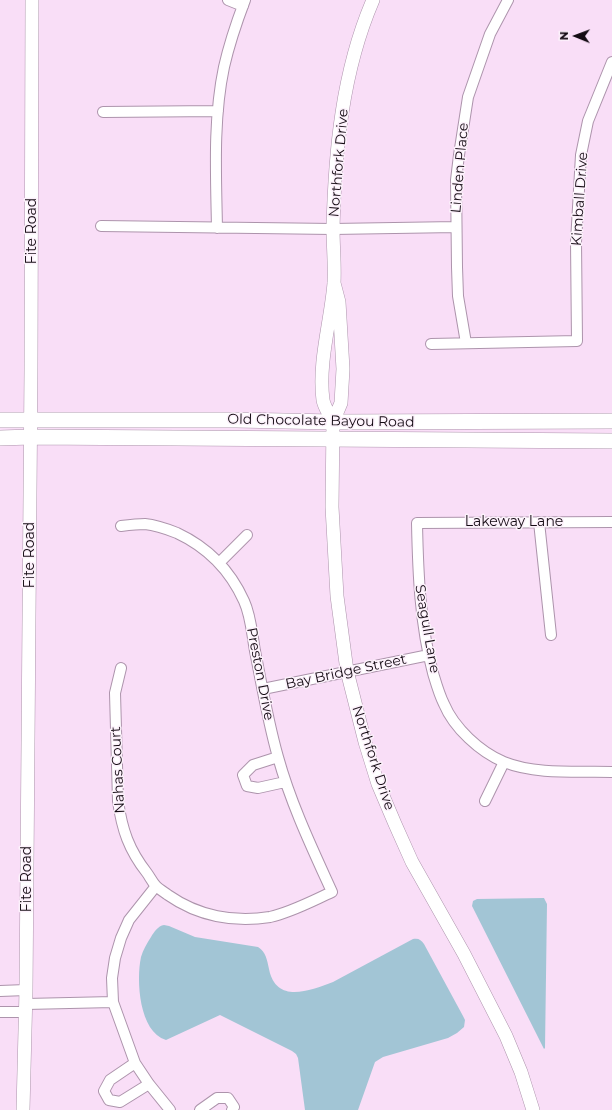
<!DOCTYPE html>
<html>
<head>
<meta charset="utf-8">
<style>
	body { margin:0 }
	#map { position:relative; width:612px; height:1110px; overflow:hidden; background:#f9def7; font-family:Montserrat,sans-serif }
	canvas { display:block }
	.north { position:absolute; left:556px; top:16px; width:40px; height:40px; -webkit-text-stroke:3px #fcf1fb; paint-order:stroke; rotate:271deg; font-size:11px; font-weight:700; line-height:16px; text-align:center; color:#140b13 }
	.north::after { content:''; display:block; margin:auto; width:14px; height:18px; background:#140b13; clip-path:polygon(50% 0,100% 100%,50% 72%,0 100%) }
</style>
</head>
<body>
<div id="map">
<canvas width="612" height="1110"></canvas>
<div class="north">N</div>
</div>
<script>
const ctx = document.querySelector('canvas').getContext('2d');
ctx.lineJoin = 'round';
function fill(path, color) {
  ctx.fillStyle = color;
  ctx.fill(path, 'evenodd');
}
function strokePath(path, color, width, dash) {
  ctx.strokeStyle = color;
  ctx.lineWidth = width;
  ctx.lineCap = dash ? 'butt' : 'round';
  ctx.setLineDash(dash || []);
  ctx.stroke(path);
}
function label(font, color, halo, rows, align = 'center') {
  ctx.font = font + ' Montserrat,sans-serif';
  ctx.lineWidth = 3;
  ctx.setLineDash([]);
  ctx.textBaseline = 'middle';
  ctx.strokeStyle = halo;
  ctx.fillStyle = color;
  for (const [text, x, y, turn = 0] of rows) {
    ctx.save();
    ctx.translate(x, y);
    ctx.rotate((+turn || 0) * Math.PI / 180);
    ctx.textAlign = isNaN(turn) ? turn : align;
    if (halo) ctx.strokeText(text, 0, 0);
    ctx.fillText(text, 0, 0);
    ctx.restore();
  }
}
fill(new Path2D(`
	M544,898L547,904L545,1048L544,1049L472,906L473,901L477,899Z
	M164,925L169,926L195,937L258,947C266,952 267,960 269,969C276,1004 309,991 333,982L413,939C419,938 421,940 424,944L463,1016L465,1020L464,1027L457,1033L448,1038L383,1057L375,1062L358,1110H305L298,1058L296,1054L292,1051L220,1015L166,1040C139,1032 136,980 141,957C143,950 147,943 151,937C154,932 158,926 164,925Z`), '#a2c5d5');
const minor = new Path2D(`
	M228,0L243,6
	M103,112L218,111
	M101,226L333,229L456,227
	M217,228C216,175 213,119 224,67C229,45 237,21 245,0
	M466,343L458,296L457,267L456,180L459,155L468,97L490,34L508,0
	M431,344L577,341L576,242L581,155L588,121L612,62
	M539,522L551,635
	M612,522L417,523C418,573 420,624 433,673C436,683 439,694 444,704C454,728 480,752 504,762C536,775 578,771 612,772
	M121,526C129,525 137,524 145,524C156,525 167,529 177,533C207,547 230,570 244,601C251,616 252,634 255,651C262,686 268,722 278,757C291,804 312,848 332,892C312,901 292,912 270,917C234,923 198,916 168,895C164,892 159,889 156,886C152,882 150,877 147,873C129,850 122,830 118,801L115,693L121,668
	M219,563L247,535
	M263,689L429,655
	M278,757L253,765L243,775L247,786L258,788L285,782
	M485,801L504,762
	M156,886L129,920L121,938L115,958L112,978L113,1002L135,1063L149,1084L170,1110
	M0,991L26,990
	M26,1004L113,1002
	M0,1012H25
	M135,1063L110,1080L104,1091L109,1100L120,1102L149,1084
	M200,1110L217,1098H228L234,1107L232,1110`);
const tertiary = new Path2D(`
	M334,283L339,302L343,369L341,403L333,422L332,507L337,596L347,671L365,742L378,784L395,824L412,862L464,954L506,1036L521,1072L533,1110
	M333,422C330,415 324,407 323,400C318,362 331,321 334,283C335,265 333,246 333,228C335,151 342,72 373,0
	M23,1110L26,990L31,370L32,0`);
const secondary = new Path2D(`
	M0,420H236L333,422L612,421
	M0,438L31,437L612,441`);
strokePath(minor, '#ad94ac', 12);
strokePath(tertiary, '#ad94ac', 14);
strokePath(secondary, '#ad94ac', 16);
strokePath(minor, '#fff', 10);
strokePath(tertiary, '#fff', 13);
strokePath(secondary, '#fff', 15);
label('14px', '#140b13', '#fcf1fb', [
	["Northfork Drive",339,163,-85],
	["Linden Place",460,168,-85],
	["Kimball Drive",580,199,-86],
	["Fite Road",32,231,-90],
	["Old Chocolate Bayou Road",321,421,1],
	["Lakeway Lane",514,522],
	["Fite Road",30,555,-90],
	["Seagull Lane",427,629,80],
	["Bay Bridge Street",346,672,-12],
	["Preston Drive",260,674,79],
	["Northfork Drive",373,758,72],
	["Nahas Court",118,770,-93],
	["Fite Road",27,879,-90]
]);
</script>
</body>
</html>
